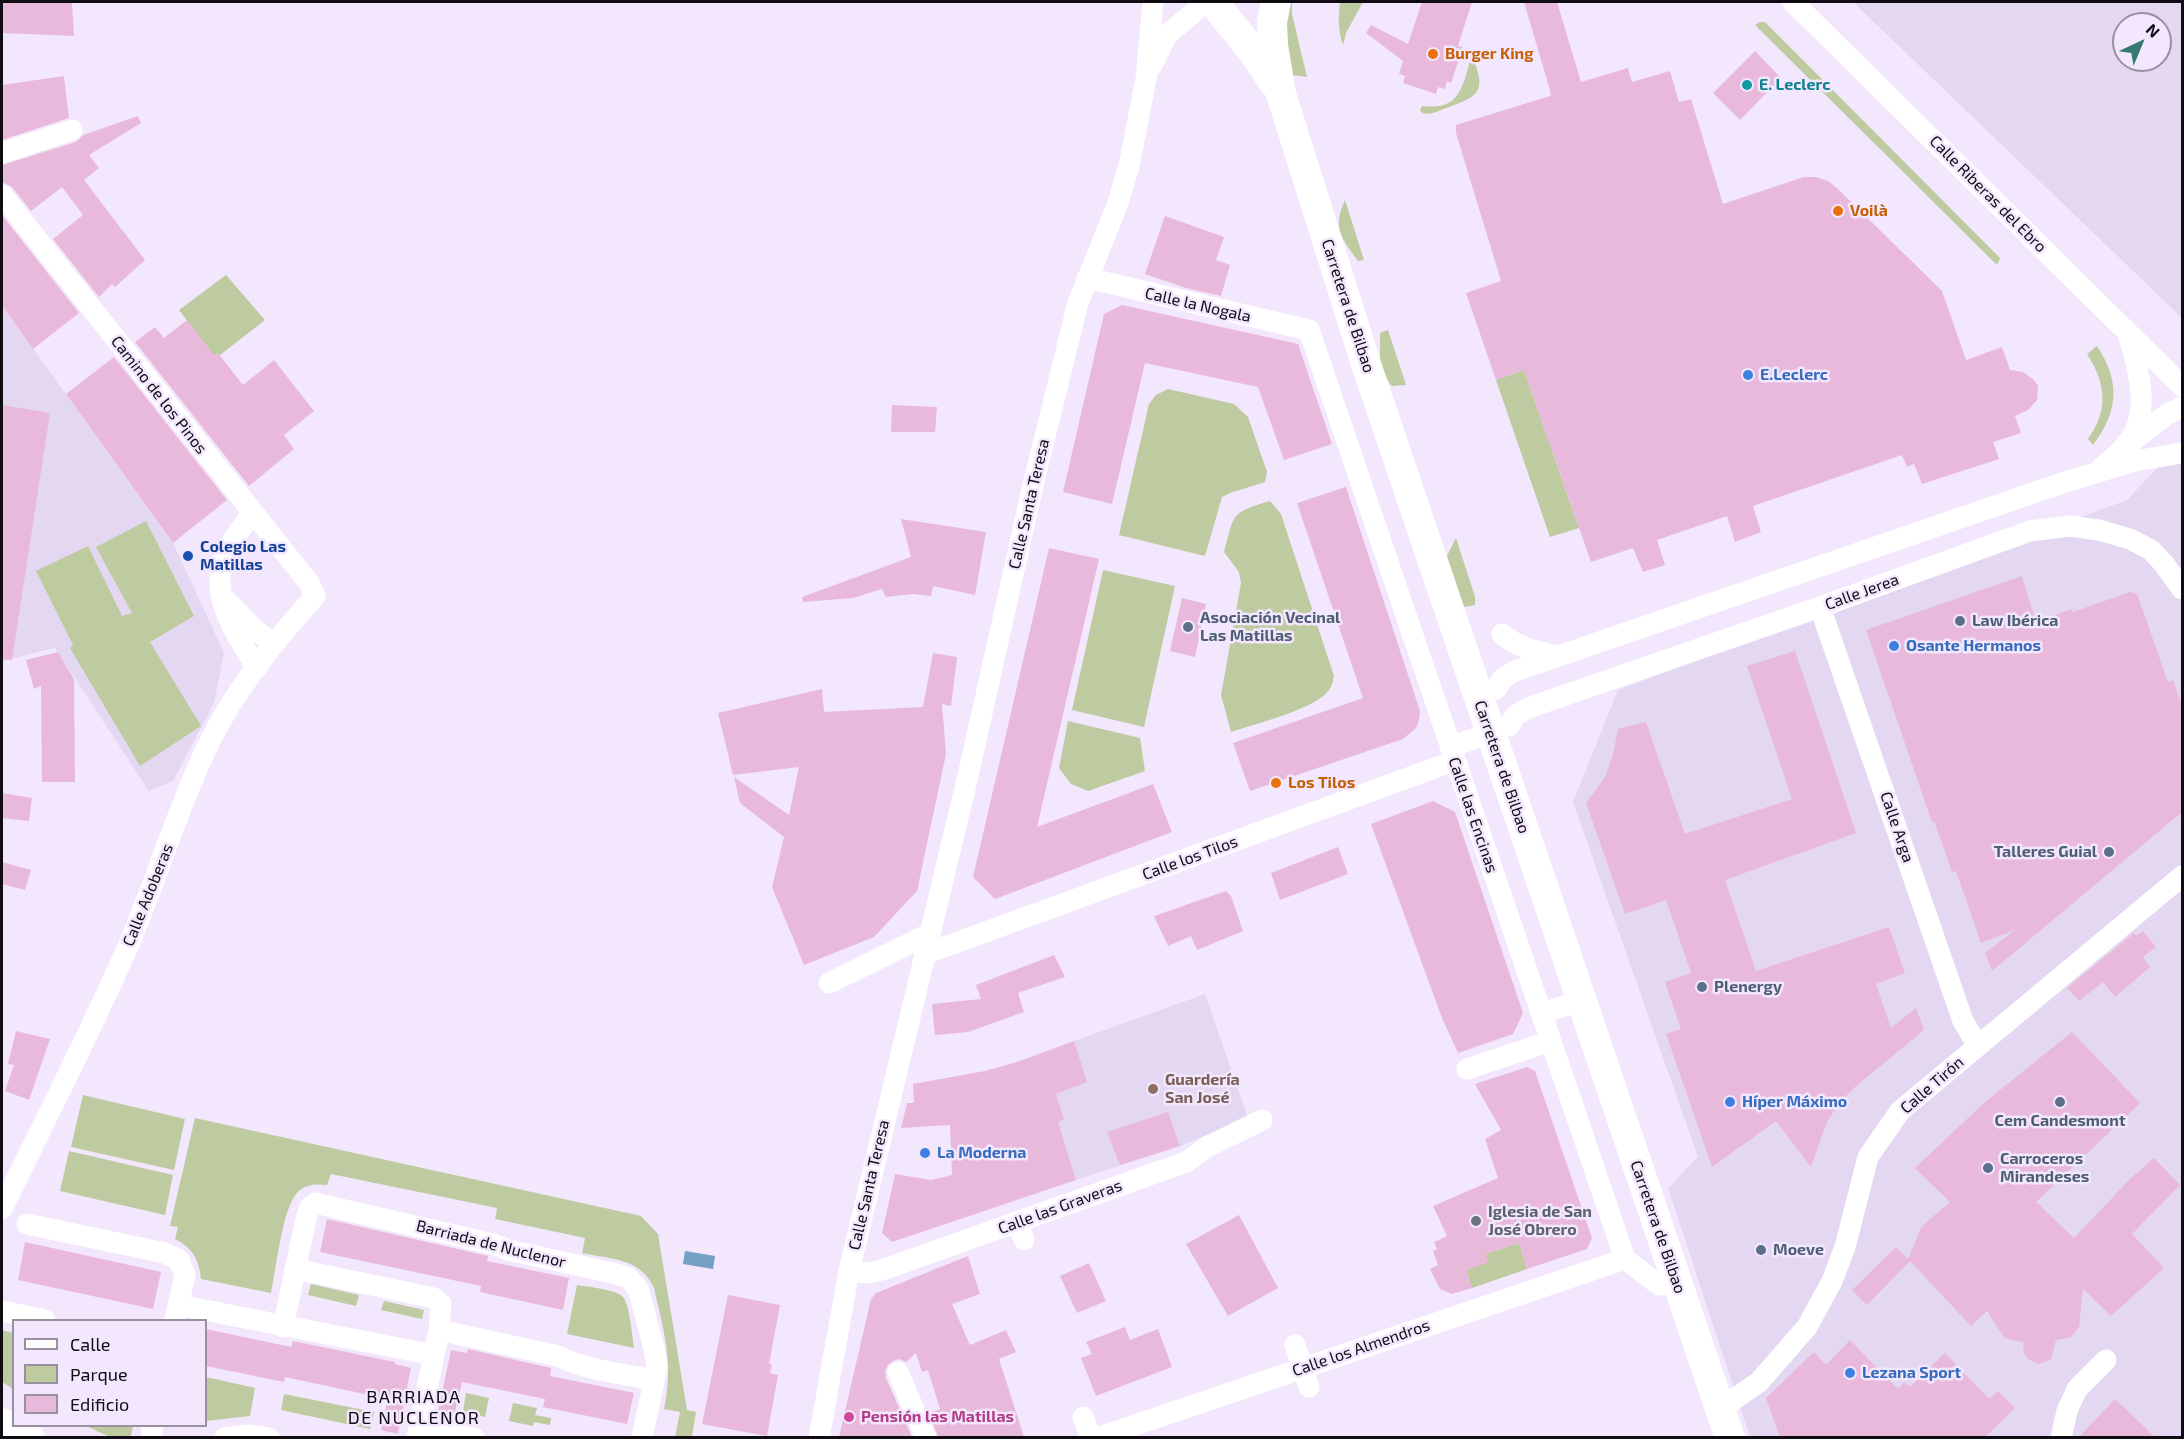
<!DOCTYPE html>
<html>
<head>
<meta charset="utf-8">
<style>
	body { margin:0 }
	#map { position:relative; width:2184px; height:1439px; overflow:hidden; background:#f2e7fd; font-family:"Exo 2",sans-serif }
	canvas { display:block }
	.frame { position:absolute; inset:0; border:3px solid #100c13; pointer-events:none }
	.legend { position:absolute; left:12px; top:1319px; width:195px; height:108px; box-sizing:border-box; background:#f2e7fd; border:2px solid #988f9f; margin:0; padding:8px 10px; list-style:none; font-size:18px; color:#100c13 }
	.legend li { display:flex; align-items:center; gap:12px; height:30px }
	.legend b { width:30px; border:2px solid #988f9f }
	.north { position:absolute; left:2112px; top:12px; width:60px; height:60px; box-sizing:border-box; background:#f2e7fd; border:2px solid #988f9f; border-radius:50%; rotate:44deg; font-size:16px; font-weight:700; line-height:24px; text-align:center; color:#100c13 }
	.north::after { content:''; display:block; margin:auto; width:21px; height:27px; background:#377b6f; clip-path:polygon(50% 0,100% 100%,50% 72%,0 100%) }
</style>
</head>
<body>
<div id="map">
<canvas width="2184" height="1439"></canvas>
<div class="frame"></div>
<ul class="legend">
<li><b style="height:8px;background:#fff"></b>Calle</li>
<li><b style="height:16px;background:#becaa0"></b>Parque</li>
<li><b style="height:16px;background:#e9b9db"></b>Edificio</li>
</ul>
<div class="north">N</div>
</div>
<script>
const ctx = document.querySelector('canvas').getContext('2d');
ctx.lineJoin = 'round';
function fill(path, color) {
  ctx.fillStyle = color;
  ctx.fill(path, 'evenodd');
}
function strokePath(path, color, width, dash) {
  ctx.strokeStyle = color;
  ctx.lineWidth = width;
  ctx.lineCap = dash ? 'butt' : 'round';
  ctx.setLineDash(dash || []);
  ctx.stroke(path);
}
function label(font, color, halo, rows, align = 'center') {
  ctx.font = font + ' "Exo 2",sans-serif';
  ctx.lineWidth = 5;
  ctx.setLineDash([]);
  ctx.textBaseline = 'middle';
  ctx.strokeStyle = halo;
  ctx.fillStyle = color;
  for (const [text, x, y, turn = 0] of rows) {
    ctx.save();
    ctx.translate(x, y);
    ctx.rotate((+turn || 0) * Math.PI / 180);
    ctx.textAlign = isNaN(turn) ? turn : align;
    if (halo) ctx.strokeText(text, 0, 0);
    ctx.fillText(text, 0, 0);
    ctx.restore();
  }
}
fill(new Path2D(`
	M1853,2H2182V318ZM2124,24H2160V60H2124Z
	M2,305L174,545L224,653L214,703L173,781L149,791L55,648L2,661Z
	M2182,442V1437H1750L1668,1188L1698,1157L1573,802L1618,690L2127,500Z
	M1205,994L1248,1118L1180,1146L1076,1180L1049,1097L1074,1041Z`), '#e4d7f2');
fill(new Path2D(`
	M1287,2H1292V14L1307,77L1292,75L1282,40Z
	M1340,2H1363L1346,33L1343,45C1338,30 1338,17 1340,2Z
	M1760,22H1765L2000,258L1997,265L1755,25Z
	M1472,55C1485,89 1483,95 1449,107C1440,110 1431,116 1422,113L1420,110L1422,106C1462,111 1462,85 1472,55Z
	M1345,200L1364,260L1358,261C1341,237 1332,229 1345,200Z
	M226,275L265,320L220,355L217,353L214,356L179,310Z
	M1388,330L1406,385L1392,386L1380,370V333Z
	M2097,346C2121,382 2118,412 2093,445L2088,439C2109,410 2106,383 2087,354Z
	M1524,370L1579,528L1550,537L1496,380Z
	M1168,389L1234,404L1248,417L1267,472L1265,482L1230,493L1222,497L1205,556L1119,535L1149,404L1156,395Z
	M1270,501L1281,514L1334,676C1333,681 1332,686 1329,690C1316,709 1254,724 1231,732L1221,695L1241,583L1239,572L1224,552C1235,513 1230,513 1270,501Z
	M146,521L194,616L150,642L201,726L140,766L70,648L73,645L36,571L88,546L122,616L132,613L96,547Z
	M1456,538L1475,597V605L1465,607L1461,604L1444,562Z
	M1103,570L1175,586L1144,727L1072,710Z
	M1068,721L1140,738L1145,771L1088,791L1071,784L1059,768Z
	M83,1095L185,1119L174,1170L71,1147Z
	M195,1118L641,1216L658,1234L687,1410L696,1412L692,1437H675L680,1412L664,1409C674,1362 664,1333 654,1288C641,1258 610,1259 582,1253L585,1238L495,1219L497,1208L331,1174L327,1185C316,1184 305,1184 297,1193C282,1209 276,1270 271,1293L201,1279C199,1260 193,1248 175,1239L178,1227L170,1226Z
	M69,1151L173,1175L165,1215L60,1191Z
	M1519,1243L1527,1269L1472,1288L1466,1270L1488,1262L1485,1254Z
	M311,1284L359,1295L356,1306L308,1295Z
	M577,1285C588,1287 615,1289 623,1297C630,1305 632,1336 634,1348L567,1334Z
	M384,1301L424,1310L422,1319L381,1310Z
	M2,1330L13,1333V1389L2,1382Z
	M206,1377L255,1388L250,1416L206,1421Z
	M466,1393L489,1398L485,1417L463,1412Z
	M284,1394L374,1412L370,1429L281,1410Z
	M513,1403L537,1408L535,1415L551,1418L550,1425L534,1422L533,1426L509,1421Z
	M86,1426H133L131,1435L128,1438L110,1437Z`), '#becaa0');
fill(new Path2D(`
	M685,1251L715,1256L713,1269L683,1264Z`), '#74a0c3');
fill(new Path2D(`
	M2,2H72L74,36L2,33Z
	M1422,2H1472L1458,46L1463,47L1451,83L1447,81L1445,89L1438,87L1436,94L1403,83L1405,76L1399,74L1403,61L1366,33L1371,25L1408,44Z
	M1524,2H1557L1581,82L1628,68L1632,82L1670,71L1679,102L1691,99L1723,204L1804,177H1816L1828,181L1837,188L1942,291L1966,360L2002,347L2010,370L2023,372L2034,380L2038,386L2037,400L2028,410L2015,416L2021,433L1993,442L1999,459L1922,484L1914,464L1907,467L1902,455L1753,506L1761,532L1735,542L1727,516L1657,540L1665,565L1643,572L1633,548L1591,562L1524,370L1496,380L1466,293L1501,281L1456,133V125L1550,96L1551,94Z
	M1755,51L1781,78L1740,120L1713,93Z
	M64,76L69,118L2,140V85Z
	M138,116L141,123L89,155L99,168L84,180L145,260L115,287L112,284L99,297L53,239L83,215L62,187L31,211L12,187L2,182V165L76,142L83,135Z
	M2,215L79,313L33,349L2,305Z
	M1165,216L1224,237L1216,260L1230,265L1221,296L1186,288L1145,274Z
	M1122,305L1298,344L1332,444L1284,460L1258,387L1145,363L1112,504L1063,492L1104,314Z
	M187,320L214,356L218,353L243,385L274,360L314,411L284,435L294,449L249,486L135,342L155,327L164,338Z
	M114,357L227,500L173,543L66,394Z
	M2,405L50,413L12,660L2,659Z
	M892,405L937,407L935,432H891Z
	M1346,487L1420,711L1419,720L1416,728L1403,739L1250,791L1233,743L1363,698L1297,503Z
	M901,519L986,532L975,595L933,586L931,596L913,594L886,597L882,589L853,598L803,602L802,597L911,557Z
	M1049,548L1099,559L1037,827L1153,784L1172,832L995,899L973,877Z
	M2022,576L2036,622L2072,609L2073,612L2130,592L2137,594L2168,682L2173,680L2182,706V812L1992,971L1985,953L2015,930L1981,943L1956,871L1952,872L1934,821L1932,822L1866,630Z
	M1182,598L1206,604L1195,657L1170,651Z
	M1795,651L1856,833L1725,880L1756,971L1889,927L1905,973L1876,984L1891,1028L1916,1008L1924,1030L1855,1087L1838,1104L1826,1124L1811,1167L1776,1121L1712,1167L1666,1034L1681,1029L1665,982L1691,973L1666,900L1625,914L1586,803L1605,777L1613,755L1618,729L1646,722L1685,834L1792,799L1747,666Z
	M58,652L74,679L75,782H42L41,686L34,689L26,660Z
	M933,653L957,657L951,706L942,704L946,754L917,891L874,937L804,965L772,887L784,837L740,803L734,777L789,815L799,767L733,775L718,713L822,689L824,712L923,707Z
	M2,793L32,798L29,821L2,818Z
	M1433,801L1455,812L1523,1013L1513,1034L1458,1053L1442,1018L1371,824Z
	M1338,847L1348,874L1280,900L1271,873Z
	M2,862L31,870L25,890L2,884Z
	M1226,891L1231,896L1243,931L1197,950L1191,936L1168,946L1154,916Z
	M2143,931L2156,947L2143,957L2150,967L2115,997L2103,982L2079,1001L2067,988L2134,933L2136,936Z
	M1054,955L1065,977L1018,993L1024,1012L968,1032L935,1035L932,1004L981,999L976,985Z
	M16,1031L50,1039L29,1100L5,1091L14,1065L8,1064Z
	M2072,1032L2140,1103L2036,1202L2074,1238L2130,1179L2154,1158L2180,1185L2132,1234L2164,1268L2111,1316L2083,1289L2079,1327L2071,1337L2056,1340L2051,1359L2039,1364L2028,1359L2024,1353L2023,1342L2008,1339L2003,1336L1987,1311L1971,1326L1910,1261L1867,1305L1852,1290L1896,1247L1908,1259L1922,1226L1950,1202L1915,1168L1985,1102Z
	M1074,1041L1087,1082L1056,1094L1064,1119L1058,1122L1076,1180L892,1242L882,1233L895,1174L931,1180L952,1175L950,1125L901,1128L907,1103H914L913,1084L985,1071L1017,1062Z
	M1527,1067L1535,1071L1592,1238L1587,1249L1527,1269L1519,1243L1485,1254L1489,1262L1466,1270L1472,1288L1452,1294L1440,1289L1430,1269L1438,1265L1433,1251L1437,1249L1434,1242L1447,1236L1433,1206L1498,1178L1485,1139L1501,1130L1475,1084Z
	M1168,1112L1180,1146L1120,1165L1107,1132Z
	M1239,1215L1278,1288L1228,1316L1186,1244Z
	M327,1219L488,1256L487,1261L569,1278L563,1310L480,1292L481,1286L320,1252Z
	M25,1242L161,1272L153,1309L18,1280Z
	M968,1256L980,1294L952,1304L970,1345L1006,1330L1016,1352L999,1359L1024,1437H938L929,1413L940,1409L928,1370L922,1372L916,1353L906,1362L899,1359L893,1361L888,1365L885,1371L886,1378L912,1437H839L871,1299L876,1293Z
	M1089,1263L1106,1301L1077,1313L1060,1276Z
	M728,1295L780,1305L769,1364L772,1365L770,1373L778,1375L767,1436L702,1424Z
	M1125,1327L1130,1340L1158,1329L1172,1367L1096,1396L1081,1358L1092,1354L1086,1342Z
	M206,1329L291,1347L293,1341L395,1362V1364L411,1368L398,1434L381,1430L388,1399L285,1377L284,1382L206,1366Z
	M1850,1340L1898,1389L1904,1382L1910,1387L1945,1353L1989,1399L1998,1391L2015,1408L1985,1437H1780L1766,1398L1814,1352L1826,1365Z
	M468,1349L551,1368L550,1376L634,1393L627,1424L543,1407L545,1399L462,1382L454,1416L438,1412L451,1350L467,1353Z
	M2115,1399L2155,1437H2079Z`), '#e9b9db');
strokePath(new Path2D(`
	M1793,2L2182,386
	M1152,65L1167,35L1206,2
	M2,153L72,130
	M2,195L309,583L315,596C278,637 236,689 211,739C179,804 158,875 130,942C90,1033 45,1120 2,1209
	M1087,278L1309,330L1625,1259L1659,1285L1677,1282
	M2129,444L2166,415L2182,407
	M2100,469C2113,458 2128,446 2135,431C2149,400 2136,363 2128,333
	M252,513C244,526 232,539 226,552C207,593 236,634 257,668
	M228,602L253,628L274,644
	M1820,607L1963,1021L1978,1046
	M1502,634C1518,648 1537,651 1558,656
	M1496,689L1503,678L1515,671L2065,482L2135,461L2182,453
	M1509,726L1516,715L1528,708L1820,607L2030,531L2069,526L2099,530L2130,539L2151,550L2164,564L2182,589
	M1450,747L1491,733
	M925,954L1454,761
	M829,983L929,934
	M1541,1013L1581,1001
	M1467,1069L1551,1041
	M1017,1222L1024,1240
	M27,1224L165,1253L179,1260L185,1275L175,1320
	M295,1269L434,1298L441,1304L439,1330L417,1438
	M849,1271L867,1273L882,1270L1186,1162L1207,1147L1262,1120
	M179,1305L434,1355
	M2,1311L45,1320
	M283,1327L305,1224L309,1208L315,1203L493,1244L508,1250L617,1274L629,1278L638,1289L654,1348L657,1367L642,1438
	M439,1330L558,1356C584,1370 625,1374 654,1380
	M1295,1345L1309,1387
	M898,1372L926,1438
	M1720,1409L1759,1382L1807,1327L1832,1281L1845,1247L1868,1157L1900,1111L2182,876
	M1083,1417L1091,1438
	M419,1427L474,1438
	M152,1438V1426
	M225,1438L250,1435L269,1438
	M819,1438L849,1271L967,780L1034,481L1078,303L1118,203L1129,166L1146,79L1153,2
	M1097,1438L1625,1259
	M2061,1438L2067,1411L2077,1389L2106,1360`), '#fff', 21);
strokePath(new Path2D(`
	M1213,2L1255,54L1274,83
	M1276,2L1272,22L1273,45L1281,94L1367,367L1730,1438
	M2,1423L30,1438`), '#fff', 30);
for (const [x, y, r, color] of [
	[1433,54,6,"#e8710a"],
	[1747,85,6,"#0f9aa8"],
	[1838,211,6,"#e8710a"],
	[1748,375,6,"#3f7fe0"],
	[188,556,6,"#1a4fb4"],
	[1960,621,6,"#5c6f8a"],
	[1188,627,6,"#5c6f8a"],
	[1894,646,6,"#3f7fe0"],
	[1276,783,6,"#e8710a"],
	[2109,852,6,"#5c6f8a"],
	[1702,987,6,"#5c6f8a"],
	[1153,1089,6,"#8d6e63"],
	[1730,1102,6,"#3f7fe0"],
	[2060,1102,6,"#5c6f8a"],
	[925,1153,6,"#3f7fe0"],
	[1988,1168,6,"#5c6f8a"],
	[1476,1221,6,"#6b7280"],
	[1761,1250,6,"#5c6f8a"],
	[1850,1373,6,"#3f7fe0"],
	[849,1417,6,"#d1479c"]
]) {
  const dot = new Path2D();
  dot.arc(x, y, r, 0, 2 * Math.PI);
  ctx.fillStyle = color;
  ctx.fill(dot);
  strokePath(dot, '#f2e7fd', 2);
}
label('bold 16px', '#c56008', '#f2e7fd', [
	["Burger King",1445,54],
	["Voilà",1850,211],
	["Los Tilos",1288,783]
], 'left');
label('bold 16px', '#0d838f', '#f2e7fd', [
	["E. Leclerc",1759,85]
], 'left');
label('16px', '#100c13', '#f2e7fd', [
	["Calle Riberas del Ebro",1988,194,45],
	["Calle la Nogala",1198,305,13],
	["Carretera de Bilbao",1348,306,72],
	["Camino de los Pinos",159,395,52],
	["Calle Santa Teresa",1029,504,-77],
	["Calle Jerea",1862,592,-20],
	["Carretera de Bilbao",1502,767,71],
	["Calle las Encinas",1473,815,71],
	["Calle Arga",1897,827,71],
	["Calle los Tilos",1190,858,-20],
	["Calle Adoberas",148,895,-68],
	["Calle Tirón",1932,1085,-41],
	["Calle Santa Teresa",869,1185,-77],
	["Calle las Graveras",1060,1207,-20],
	["Carretera de Bilbao",1658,1227,71],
	["Barriada de Nuclenor",491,1244,14],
	["Calle los Almendros",1361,1348,-19]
]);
label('bold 16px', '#366cbe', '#f2e7fd', [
	["E.Leclerc",1760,375],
	["Osante Hermanos",1906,646],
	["Híper Máximo",1742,1102],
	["La Moderna",937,1153],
	["Lezana Sport",1862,1373]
], 'left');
label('bold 16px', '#164399', '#f2e7fd', [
	["Colegio Las",200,547],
	["Matillas",200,565]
], 'left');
label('bold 16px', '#4e5e75', '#f2e7fd', [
	["Asociación Vecinal",1200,618],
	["Las Matillas",1200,636],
	["Law Ibérica",1972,621],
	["Talleres Guial",2097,852,"right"],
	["Plenergy",1714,987],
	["Cem Candesmont",2060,1121,"center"],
	["Carroceros",2000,1159],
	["Mirandeses",2000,1177],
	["Moeve",1773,1250]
], 'left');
label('bold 16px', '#785e54', '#f2e7fd', [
	["Guardería",1165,1080],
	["San José",1165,1098]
], 'left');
label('bold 16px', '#5b616d', '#f2e7fd', [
	["Iglesia de San",1488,1212],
	["José Obrero",1488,1230]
], 'left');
label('bold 16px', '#b23c85', '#f2e7fd', [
	["Pensión las Matillas",861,1417]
], 'left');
ctx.letterSpacing = '1.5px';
label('18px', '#100c13', '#f2e7fd', [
	["BARRIADA",414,1397],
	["DE NUCLENOR",414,1418]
]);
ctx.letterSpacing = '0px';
</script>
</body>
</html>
